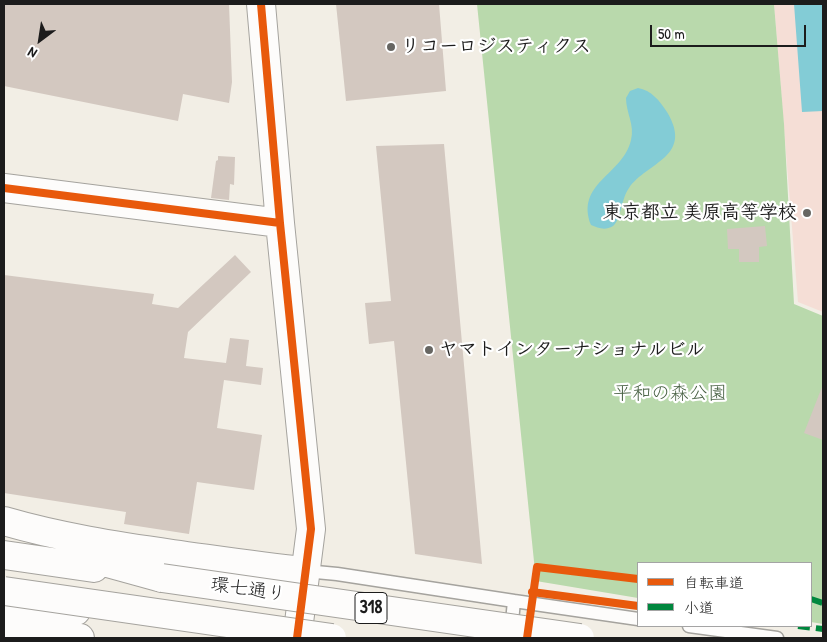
<!DOCTYPE html>
<html>
<head>
<meta charset="utf-8">
<style>
	body { margin:0 }
	#map { position:relative; width:827px; height:642px; overflow:hidden; background:#f2eee5; font-family:"Patrick Hand","Klee One",sans-serif }
	canvas { display:block }
	.frame { position:absolute; inset:0; border:5px solid #1c1c1c; pointer-events:none }
	.legend { position:absolute; left:637px; top:562px; width:175px; height:65px; box-sizing:border-box; background:#fff; border:1px solid #a4a4a4; margin:0; padding:6px 9px; list-style:none; font-size:15px; color:#1c1c1c }
	.legend li { display:flex; align-items:center; gap:10px; height:25px }
	.legend b { width:25px; border:1px solid #a4a4a4 }
	.north { position:absolute; left:15px; top:15px; width:50px; height:50px; -webkit-text-stroke:4px #fff; paint-order:stroke; rotate:211deg; font-size:14px; font-weight:700; line-height:20px; text-align:center; color:#1c1c1c }
	.north::after { content:''; display:block; margin:auto; width:18px; height:22px; background:#1c1c1c; clip-path:polygon(50% 0,100% 100%,50% 72%,0 100%) }
	.scale { position:absolute; left:650px; top:25px; width:156px; height:22px; box-sizing:border-box; border:2px solid #1c1c1c; border-top:0; padding-left:6px; font-size:15px; line-height:18px; white-space:nowrap; color:#1c1c1c; -webkit-text-stroke:4px #fff; paint-order:stroke }
</style>
</head>
<body>
<div id="map">
<canvas width="827" height="642"></canvas>
<div class="frame"></div>
<ul class="legend">
<li><b style="height:6px;background:#e8590c"></b>自転車道</li>
<li><b style="height:6px;background:#00873e"></b>小道</li>
</ul>
<div class="north">N</div>
<div class="scale">50 m</div>
</div>
<script>
const ctx = document.querySelector('canvas').getContext('2d');
ctx.lineJoin = 'round';
function fill(path, color) {
  ctx.fillStyle = color;
  ctx.fill(path, 'evenodd');
}
function strokePath(path, color, width, dash) {
  ctx.strokeStyle = color;
  ctx.lineWidth = width;
  ctx.lineCap = dash ? 'butt' : 'round';
  ctx.setLineDash(dash || []);
  ctx.stroke(path);
}
function label(font, color, halo, rows, align = 'center') {
  ctx.font = font + ' "Patrick Hand","Klee One",sans-serif';
  ctx.lineWidth = 4.5;
  ctx.setLineDash([]);
  ctx.textBaseline = 'middle';
  ctx.strokeStyle = halo;
  ctx.fillStyle = color;
  for (const [text, x, y, turn = 0] of rows) {
    ctx.save();
    ctx.translate(x, y);
    ctx.rotate((+turn || 0) * Math.PI / 180);
    ctx.textAlign = isNaN(turn) ? turn : align;
    if (halo) ctx.strokeText(text, 0, 0);
    ctx.fillText(text, 0, 0);
    ctx.restore();
  }
}
fill(new Path2D(`
	M774,4H823V312L798,302Z`), '#f5ded6');
fill(new Path2D(`
	M477,4H774L784,124L794,304L823,316V624L811,622V563H638V598L536,581Z`), '#b9d9ac');
fill(new Path2D(`
	M794,4H823V111L802,112Z
	M638,88C651,90 660,101 667,112C694,157 647,162 629,188C621,199 621,220 613,226C605,231 598,228 591,225C575,183 623,175 631,140C635,125 626,113 626,98L630,91Z`), '#83ccd6');
fill(new Path2D(`
	M4,4H229L232,82L229,103L183,94L178,121L4,86Z
	M336,4H439L446,91L346,101Z
	M444,144L482,564L415,554L394,341L369,344L365,303L391,301L376,146Z
	M218,156L235,157L234,185L230,184L229,200L211,198L216,161L218,160Z
	M765,226L767,246L759,247V262H739V249H728L727,229Z
	M235,255L251,272L188,332L184,358L226,363L230,338L249,340L246,366L263,368L261,385L224,380L217,428L262,435L254,490L197,482L189,534L124,524L126,512L4,493V275L154,294L152,304L178,308Z
	M822,387H823V440L804,433Z`), '#d3c8c0');
const lane = new Path2D(`
	M305,571L337,574L514,601L511,632
	M514,601L638,619
	M689,626L777,638`);
const secondary = new Path2D(`
	M261,4L280,223L311,529L297,638
	M4,188L280,223`);
const primary = new Path2D(`
	M4,521C59,537 116,546 173,554C217,560 261,567 305,571
	M75,554L162,578
	M4,555L94,568
	M4,609L76,611
	M4,631L80,638`);
strokePath(lane, '#a5a39e', 15);
strokePath(secondary, '#a5a39e', 30);
strokePath(primary, '#a5a39e', 30);
strokePath(lane, '#fdfcfb', 12);
strokePath(secondary, '#fdfcfb', 28);
strokePath(primary, '#fdfcfb', 28);
const primaryBridge = new Path2D(`
	M162,578L580,638
	M4,591L332,638`);
strokePath(primaryBridge, '#a5a39e', 30, []);
strokePath(primaryBridge, '#fdfcfb', 28);
strokePath(new Path2D(`
	M811,599L823,603
	M798,626L823,629`), '#00873e', 6, [12, 6]);
strokePath(new Path2D(`
	M261,4L280,223L311,529L297,638
	M4,188L280,223
	M532,592L638,606
	M527,638L537,567L638,579`), '#e8590c', 8);
for (const [x, y, r, color] of [
	[391,47,5,"#676662"],
	[807,213,5,"#676662"],
	[429,350,5,"#676662"]
]) {
  const dot = new Path2D();
  dot.arc(x, y, r, 0, 2 * Math.PI);
  ctx.fillStyle = color;
  ctx.fill(dot);
  strokePath(dot, '#fff', 2);
}
for (const [x, y, w] of [
	[371,608,32]
]) {
  const box = new Path2D();
  box.roundRect(x - w / 2, y - 15.5, w, 31, 4);
  ctx.fillStyle = '#fff';
  ctx.fill(box);
  strokePath(box, '#1c1c1c', 1);
}
label('bold 18px', '#1c1c1c', null, [
	["318",371,608]
]);
label('bold 19px', '#1c1c1c', '#fff', [
	["リコーロジスティクス",401,47],
	["東京都立 美原高等学校",797,213,"right"],
	["ヤマトインターナショナルビル",439,350]
], 'left');
label('19px', '#486143', '#fff', [
	["平和の森公園",670,394]
]);
label('19px', '#1c1c1c', '#fff', [
	["環七通り",248,590,8]
]);
</script>
</body>
</html>
